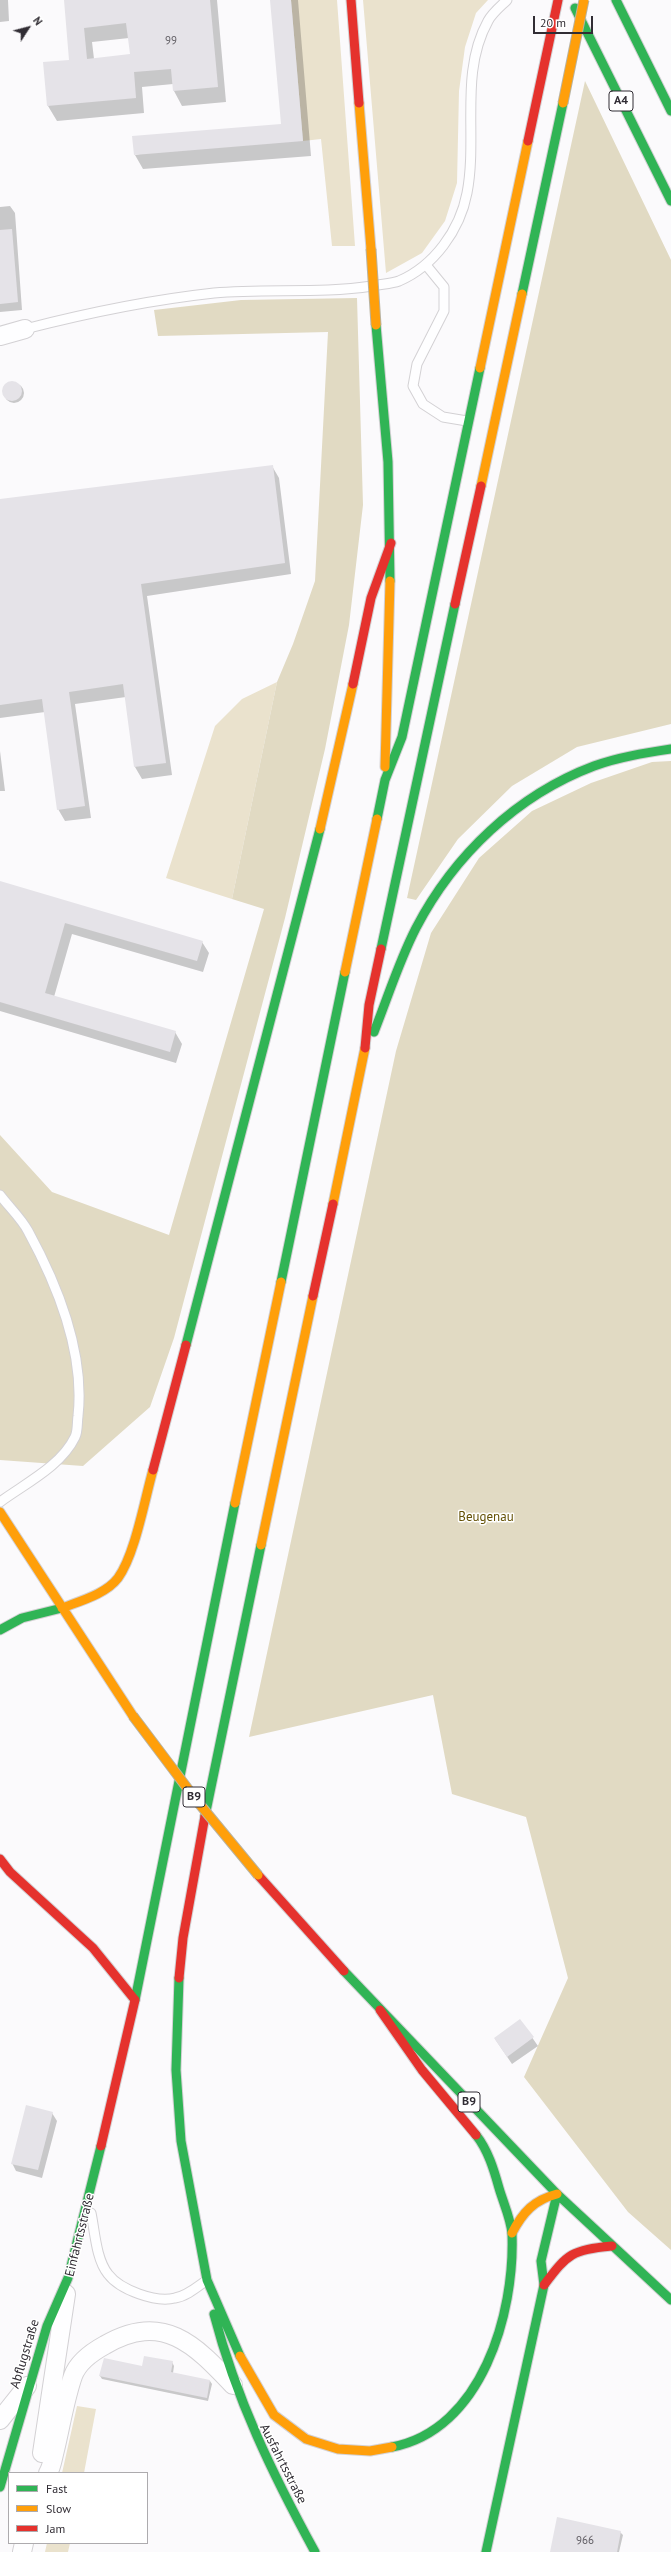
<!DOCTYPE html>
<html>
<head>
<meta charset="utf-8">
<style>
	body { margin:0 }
	#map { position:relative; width:671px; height:2552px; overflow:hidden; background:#fbfafc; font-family:"PT Sans",sans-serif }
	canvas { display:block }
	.legend { position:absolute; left:8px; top:2472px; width:140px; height:72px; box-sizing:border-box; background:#fff; border:1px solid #adabae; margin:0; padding:5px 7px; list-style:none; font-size:12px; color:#312d34 }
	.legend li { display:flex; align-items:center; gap:8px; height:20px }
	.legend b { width:20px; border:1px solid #adabae }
	.north { position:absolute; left:8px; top:8px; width:40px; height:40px; -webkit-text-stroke:3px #fff; paint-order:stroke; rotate:54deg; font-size:11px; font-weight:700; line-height:16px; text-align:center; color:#312d34 }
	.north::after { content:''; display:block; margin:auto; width:14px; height:18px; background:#312d34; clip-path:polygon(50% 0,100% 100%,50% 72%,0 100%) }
	.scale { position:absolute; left:533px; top:16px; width:60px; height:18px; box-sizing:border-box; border:2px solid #312d34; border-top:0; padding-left:5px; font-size:12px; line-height:14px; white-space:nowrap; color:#312d34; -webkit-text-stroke:3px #fff; paint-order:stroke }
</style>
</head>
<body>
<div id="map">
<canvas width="671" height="2552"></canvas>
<ul class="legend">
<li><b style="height:5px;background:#30b455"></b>Fast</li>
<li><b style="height:5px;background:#ff9f0a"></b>Slow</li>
<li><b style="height:5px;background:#e5322d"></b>Jam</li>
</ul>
<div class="north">N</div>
<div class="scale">20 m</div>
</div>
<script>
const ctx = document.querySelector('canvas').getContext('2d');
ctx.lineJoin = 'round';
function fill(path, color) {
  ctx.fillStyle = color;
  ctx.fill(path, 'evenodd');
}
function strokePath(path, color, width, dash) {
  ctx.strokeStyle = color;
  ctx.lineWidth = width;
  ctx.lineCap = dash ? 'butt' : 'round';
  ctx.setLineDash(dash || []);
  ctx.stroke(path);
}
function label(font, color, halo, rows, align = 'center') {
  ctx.font = font + ' "PT Sans",sans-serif';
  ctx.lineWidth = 3;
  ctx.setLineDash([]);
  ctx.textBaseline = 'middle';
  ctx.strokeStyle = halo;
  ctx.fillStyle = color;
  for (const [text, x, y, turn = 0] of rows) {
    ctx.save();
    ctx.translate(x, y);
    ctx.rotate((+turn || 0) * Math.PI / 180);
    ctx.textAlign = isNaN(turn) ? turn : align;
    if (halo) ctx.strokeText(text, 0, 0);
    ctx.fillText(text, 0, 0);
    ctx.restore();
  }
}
fill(new Path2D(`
	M291,0H337L355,246H332L321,139L303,141Z
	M363,0H488L476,13L465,47L459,91L457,183L445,221L422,253L386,273Z
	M277,682L232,899L166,878L215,726L242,699Z
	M77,2406L96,2409L84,2473H62Z
	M47,2543H70L68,2552H45Z`), '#eae2cd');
fill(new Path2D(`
	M585,81L671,260V724L577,747L512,786L458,839L416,900L407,898Z
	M357,298L363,505L349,625L325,749L285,918L174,1338L150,1407L83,1466L0,1460V1135L52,1192L169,1235L264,909L232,899L277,682L293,644L315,581L328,332L158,336L154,310L241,300Z
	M671,761V2250L628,2212L524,2077L568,1978L526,1817L452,1794L433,1695L249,1737L396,1051L431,933L479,858L532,811L591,783L652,762Z`), '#e1dac3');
fill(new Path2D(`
	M0,0H8L9,21L0,22Z
	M65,0H217L226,102L182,106L174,91L173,84L142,87L144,113L57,121L48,106L70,61ZM129,38L131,55L94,59L92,42Z
	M271,0H298L311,156L143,169L135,155L282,125Z
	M10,206L15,213L22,310L0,312V207Z
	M4 393a10 10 0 1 1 20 0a10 10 0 1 1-20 0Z
	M272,466L279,478L291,574L147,596L172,775L142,779L135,767L126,697L75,704L91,818L65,821L58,809L45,712L0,718V500Z
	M0,751L5,791H0Z
	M0,882L202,942L209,953L203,972L72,934L54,997L175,1032L182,1044L176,1063L0,1011Z
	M520,2020L538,2046L512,2064L495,2039Z
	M52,2113L57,2121L42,2178L16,2171L12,2163Z
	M172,2362L174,2366L173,2373L210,2381L212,2384L208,2401L102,2379L100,2376Z
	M620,2532L623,2535L619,2552H551Z`), '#0003');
fill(new Path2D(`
	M64,0H210L218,87L173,91L171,69L134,72L136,98L47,106L43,62L69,60ZM126,23L130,54L87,59L84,28Z
	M270,0H291L303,141L134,155L132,136L281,124Z
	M12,229L18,302L0,304V230Z
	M2 391a10 10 0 1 1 20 0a10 10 0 1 1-20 0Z
	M273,465L285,563L141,584L166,763L134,767L123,684L69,692L85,806L57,810L42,699L0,705V499Z
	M0,881L203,941L197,961L65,923L45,993L176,1031L170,1052L0,1002Z
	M520,2019L534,2037L507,2057L494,2038Z
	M26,2105L53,2112L38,2170L11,2164Z
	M144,2356L173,2361L171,2372L210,2380L207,2398L99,2376L104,2358L142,2366Z
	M557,2517L621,2531L617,2552H550Z`), '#e5e3e8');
const lane = new Path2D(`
	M426,265L444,287V311L417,364L413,386L423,404L443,417L467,421
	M25,329C87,313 150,300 214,293C266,288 320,294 372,286C380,284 391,284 399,281C434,266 460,230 467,193C478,136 459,73 488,21C492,13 501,6 507,0
	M0,1195C9,1207 21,1218 28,1231C58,1286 85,1353 78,1416C77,1422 78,1431 75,1437C61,1466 26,1483 0,1502
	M91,2213C95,2232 96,2259 108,2274C120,2290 156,2303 175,2298C187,2296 197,2287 207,2280`);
const street = new Path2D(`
	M0,336L25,329
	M0,2420L27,2386
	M42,2453L66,2294
	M48,2473C52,2467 53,2457 55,2450C61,2425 65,2399 73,2376C78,2362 94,2351 105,2345C163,2311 195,2345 233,2385
	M22,2552L24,2543`);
const fast = new Path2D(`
	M616,0L671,111
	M575,8L671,201
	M522,294L563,103
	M376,325L388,462L390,581
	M377,819L385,780L402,737L480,368
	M381,949L455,604
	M374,1032C388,997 399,961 416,928C454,855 517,795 594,766C619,757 645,753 671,749
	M281,1282L345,972
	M186,1345L320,829
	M0,1630L22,1618L62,1608
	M205,1816L261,1545
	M344,1971L557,2194L671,2300
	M179,1978L176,2070L181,2141L207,2280L240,2356
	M135,2000L235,1503
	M214,2314C236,2399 273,2475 315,2552
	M392,2447C482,2430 515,2313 512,2234C511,2219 503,2202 499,2188C494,2170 488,2150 476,2135
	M0,2487L47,2326L68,2278L101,2146
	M486,2552L544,2285L541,2261L557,2194`);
const slow = new Path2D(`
	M359,103L371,249
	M480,368L528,141
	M481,486L522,294
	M385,767L390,581
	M320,829L353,684
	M345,972L377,819
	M333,1204L365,1048
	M235,1503L281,1282
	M0,1512L133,1716
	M261,1545L313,1296
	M62,1608C80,1601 106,1594 118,1578C135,1555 145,1498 153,1470
	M512,2233C523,2212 534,2200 557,2194
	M240,2356L274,2415L306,2439L338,2449L370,2451L392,2447`);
const jam = new Path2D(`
	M351,0L359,103
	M528,141L558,0
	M455,604L481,486
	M353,684L371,598L391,543
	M365,1048L369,1005L381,949
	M313,1296L333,1204
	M153,1470L186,1345
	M0,1859L10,1872L93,1948L135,2000
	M258,1875L344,1971
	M179,1978L183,1938L205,1816
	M380,2010L422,2070L476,2135
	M101,2146L135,2000
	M544,2285C568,2253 572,2250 612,2246`);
strokePath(lane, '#d3d1d4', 11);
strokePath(street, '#d3d1d4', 20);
strokePath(fast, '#d3d1d4', 11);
strokePath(slow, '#d3d1d4', 11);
strokePath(jam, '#d3d1d4', 11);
strokePath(lane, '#fefeff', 9);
strokePath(street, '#fefeff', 18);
strokePath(fast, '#30b455', 9);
strokePath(slow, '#ff9f0a', 9);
strokePath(jam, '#e5322d', 9);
const slowBridge = new Path2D(`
	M563,103L584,0
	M371,249L376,325
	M133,1716L197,1801L258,1875`);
strokePath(slowBridge, '#b9b3a1', 11, []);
strokePath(slowBridge, '#ff9f0a', 9);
label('11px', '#5f5c62', null, [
	["99",171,41],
	["966",585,2541]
]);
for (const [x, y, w] of [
	[621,101,24],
	[194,1797,22],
	[469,2102,22]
]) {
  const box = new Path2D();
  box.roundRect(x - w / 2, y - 10, w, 20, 3);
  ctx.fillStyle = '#fff';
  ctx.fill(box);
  strokePath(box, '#312d34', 1);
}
label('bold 12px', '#312d34', null, [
	["A4",621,101],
	["B9",194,1797],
	["B9",469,2102]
]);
label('13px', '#645105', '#fff', [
	["Beugenau",486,1517]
]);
label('13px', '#312d34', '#fff', [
	["Einfahrtsstraße",80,2235,-76],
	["Abflugstraße",25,2354,-73],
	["Ausfahrtsstraße",283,2464,63]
]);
</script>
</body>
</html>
